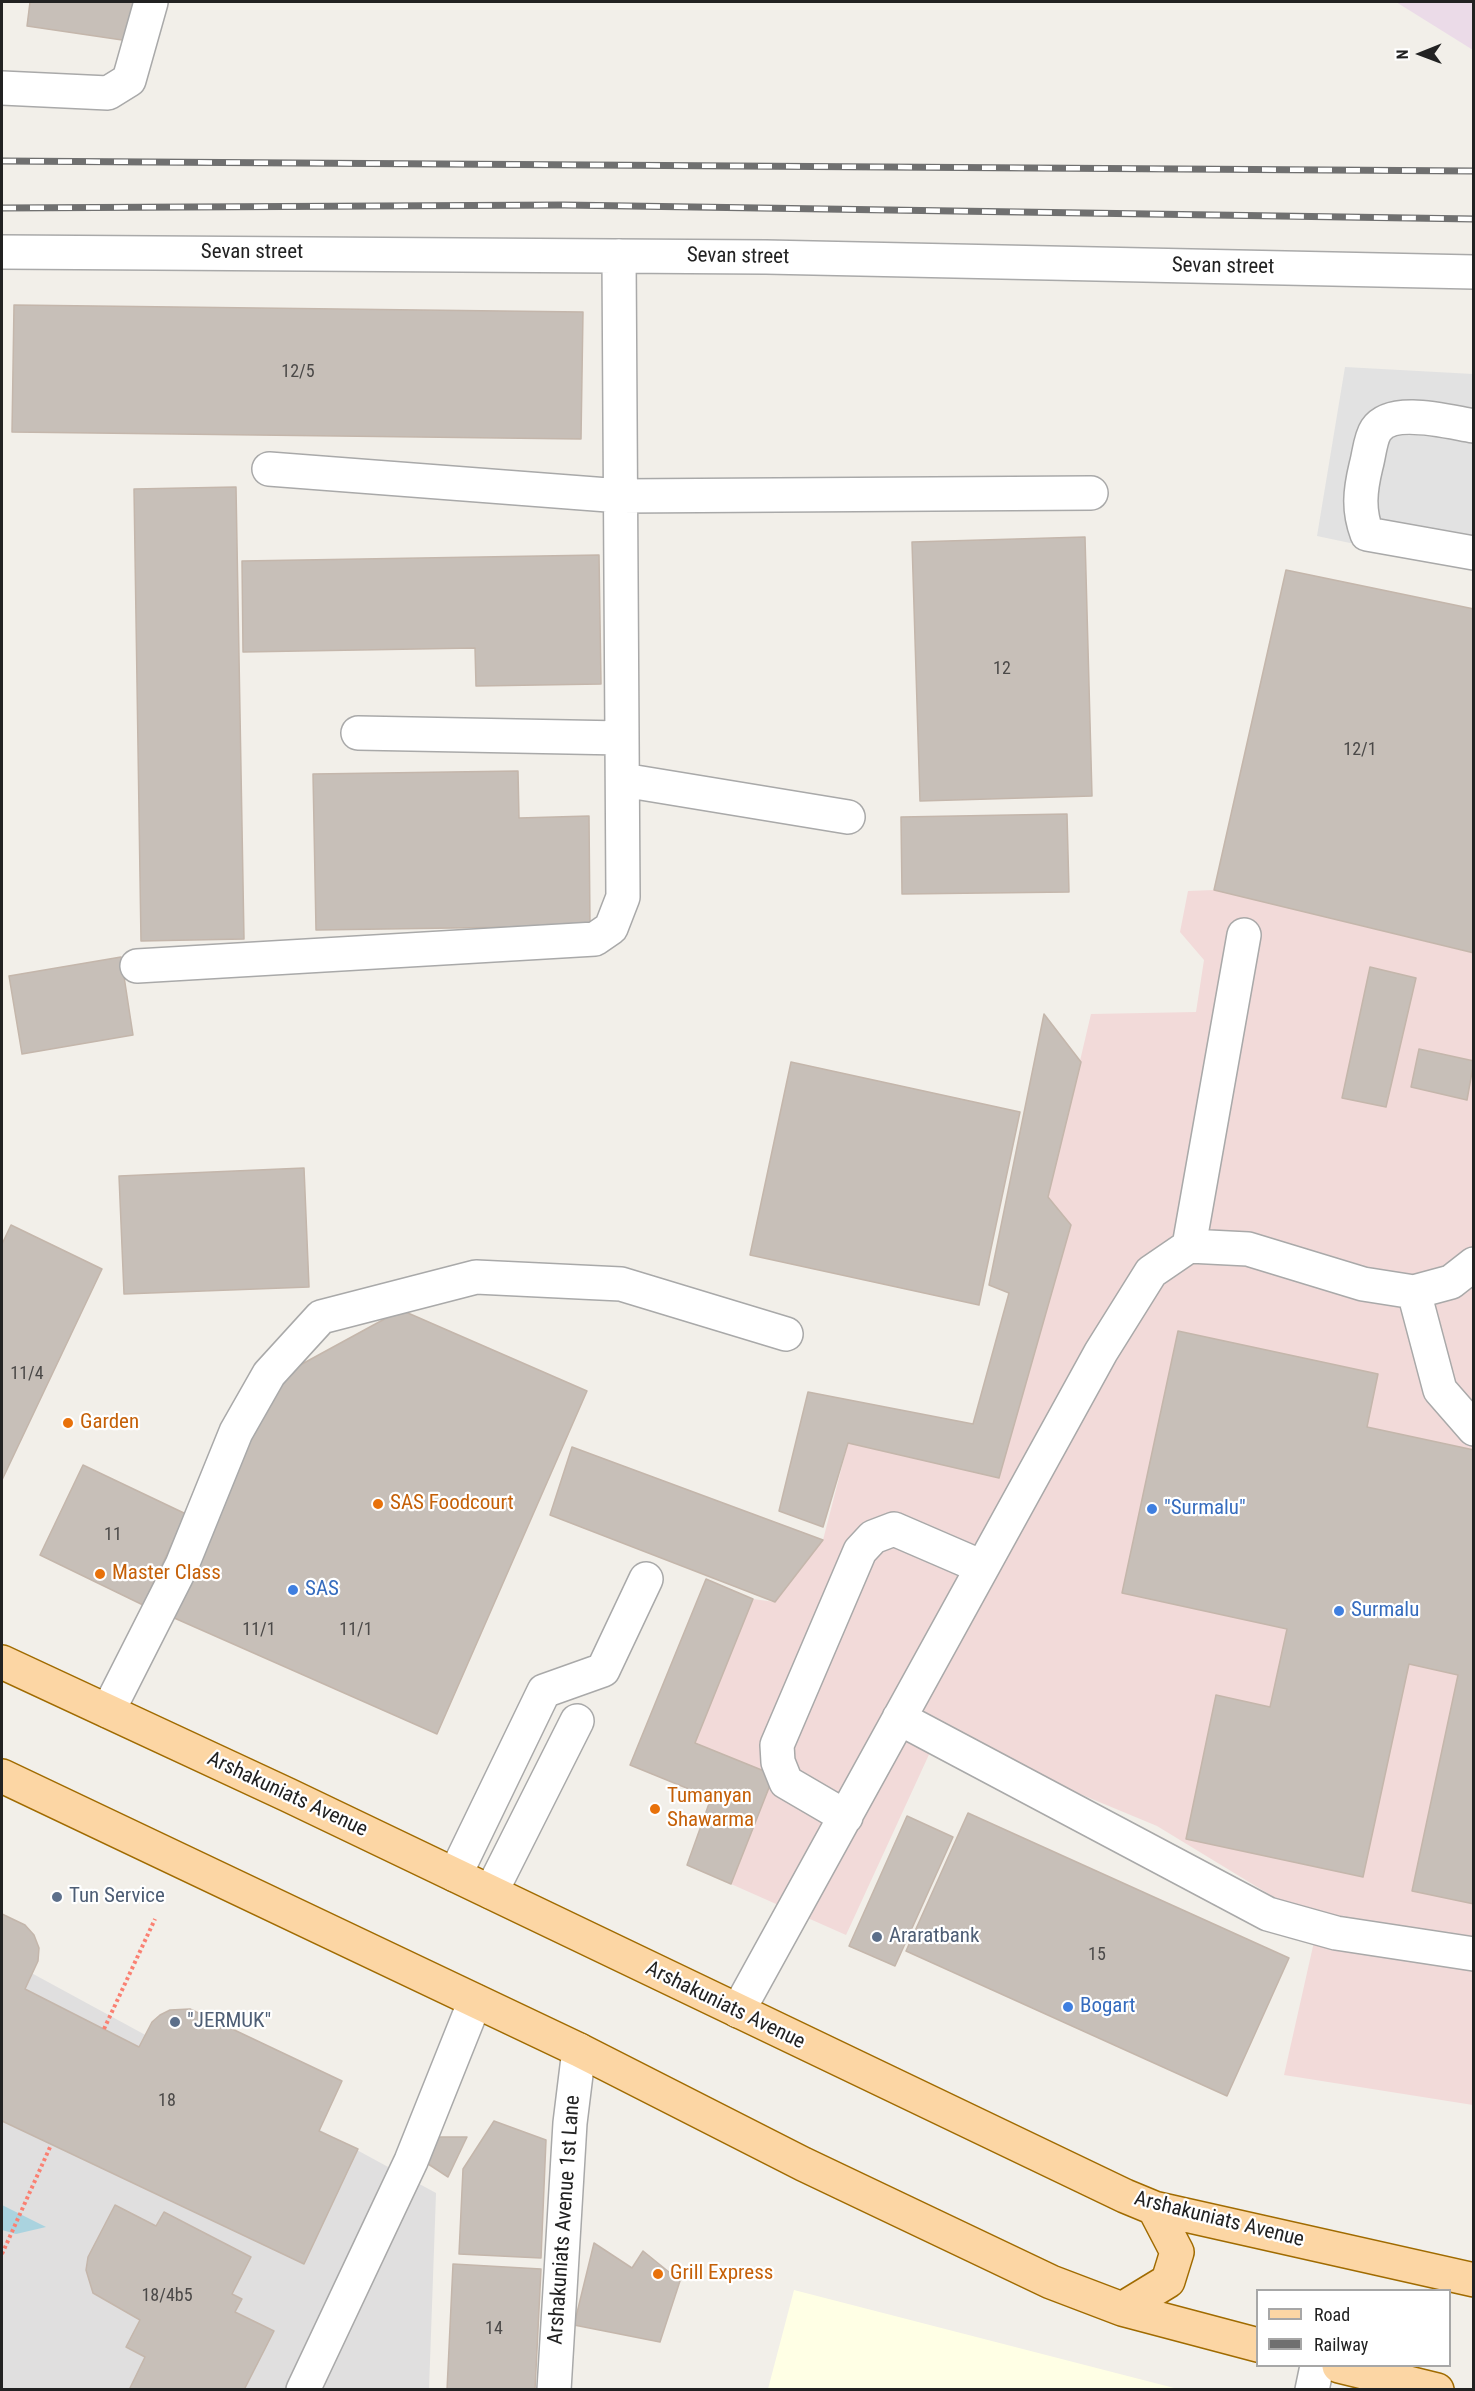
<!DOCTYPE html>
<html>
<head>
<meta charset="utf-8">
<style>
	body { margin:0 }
	#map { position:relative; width:1475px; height:2391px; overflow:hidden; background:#f2efe9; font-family:"Roboto Condensed",sans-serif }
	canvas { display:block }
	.frame { position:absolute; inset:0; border:3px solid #222; pointer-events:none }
	.legend { position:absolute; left:1256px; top:2289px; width:195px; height:78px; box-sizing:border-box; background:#fff; border:2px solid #a7a7a7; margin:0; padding:8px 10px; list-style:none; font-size:18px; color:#222 }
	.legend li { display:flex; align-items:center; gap:12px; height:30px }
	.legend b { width:30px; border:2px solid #a7a7a7 }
	.north { position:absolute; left:1391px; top:24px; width:60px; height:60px; -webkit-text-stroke:4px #fff; paint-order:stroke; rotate:269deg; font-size:16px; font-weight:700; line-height:24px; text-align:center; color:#222 }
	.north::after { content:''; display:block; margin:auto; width:21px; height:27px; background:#222; clip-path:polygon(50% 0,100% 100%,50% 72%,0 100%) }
</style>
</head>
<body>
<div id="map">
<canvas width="1475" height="2391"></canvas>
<div class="frame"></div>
<ul class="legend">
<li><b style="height:8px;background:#fcd6a4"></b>Road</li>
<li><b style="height:8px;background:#707070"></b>Railway</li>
</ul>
<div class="north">N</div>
</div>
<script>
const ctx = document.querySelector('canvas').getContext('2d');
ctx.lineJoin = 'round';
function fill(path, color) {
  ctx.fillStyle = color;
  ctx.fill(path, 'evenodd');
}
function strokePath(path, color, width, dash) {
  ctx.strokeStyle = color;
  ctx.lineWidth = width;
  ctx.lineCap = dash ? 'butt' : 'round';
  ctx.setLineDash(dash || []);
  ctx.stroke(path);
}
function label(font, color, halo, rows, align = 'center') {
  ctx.font = font + ' "Roboto Condensed",sans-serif';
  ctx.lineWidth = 4.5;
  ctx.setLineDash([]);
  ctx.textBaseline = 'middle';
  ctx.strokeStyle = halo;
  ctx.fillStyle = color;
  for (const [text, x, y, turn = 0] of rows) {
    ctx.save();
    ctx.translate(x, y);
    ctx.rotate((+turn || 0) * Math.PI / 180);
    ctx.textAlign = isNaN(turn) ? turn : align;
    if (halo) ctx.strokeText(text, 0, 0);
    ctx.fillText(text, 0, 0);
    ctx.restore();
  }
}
fill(new Path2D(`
	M2,1957L436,2193L429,2389H2Z`), '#e0dfdf');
fill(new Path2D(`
	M1214,890L1473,953V2105L1284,2075L1318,1924L1157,1826L938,1735L846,1935L731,1884L773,1776L695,1743L753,1599L775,1602L823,1540L848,1443L999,1478L1071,1225L1048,1197L1091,1014L1196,1012L1204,960L1180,932L1188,891Z`), '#f2dad9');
fill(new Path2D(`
	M1396,2H1473V50Z`), '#ebdbe8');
fill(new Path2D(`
	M794,2290L1178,2389H768Z`), '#ffffe5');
fill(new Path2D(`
	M1345,367L1473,374V569L1317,536Z`), '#e2e2e2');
fill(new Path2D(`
	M2,2205L46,2227L16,2234L2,2230Z`), '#aad3df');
const building = new Path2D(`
	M30,2H134L129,41L27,26Z
	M14,305L583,312L581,439L12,432Z
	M236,487L244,939L141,941L134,489Z
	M1085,537L1092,796L920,801L912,542Z
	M599,555L601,684L476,686L475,648L243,652L242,561Z
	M1286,570L1474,609V953L1214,890Z
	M518,771L519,818L589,816L590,926L316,930L313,774Z
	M1067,814L1069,892L902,894L901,817Z
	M121,957L133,1035L22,1054L9,976Z
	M1370,967L1416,978L1386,1107L1342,1098Z
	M1044,1014L1081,1062L1048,1197L1071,1225L999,1478L848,1443L823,1527L779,1511L808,1392L973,1424L1009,1293L989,1285Z
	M1419,1049L1474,1061L1467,1100L1411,1087Z
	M791,1062L1020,1112L979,1305L750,1255Z
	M304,1168L309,1287L124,1294L119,1176Z
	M11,1225L102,1269L2,1480V1244Z
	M401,1310L587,1391L437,1734L172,1617L269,1382Z
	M1178,1331L1378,1374L1367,1427L1474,1450V1904L1412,1891L1458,1675L1409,1664L1363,1877L1186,1839L1216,1695L1270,1707L1287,1629L1122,1593Z
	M572,1447L823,1540L775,1602L550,1515Z
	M83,1465L186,1514L143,1605L40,1555Z
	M706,1579L753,1599L695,1743L774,1775L731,1884L687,1865L711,1798L630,1765Z
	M968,1813L1289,1958L1227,2096L906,1951Z
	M907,1816L953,1837L895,1966L849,1946Z
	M2,1914L25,1925L34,1935L39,1948L38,1961L25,1989L139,2047L152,2022L160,2015L170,2010L190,2009L342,2081L319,2131L358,2149L304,2264L2,2121Z
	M494,2121L546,2140L541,2258L459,2254L463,2169Z
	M438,2137H467L448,2177L419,2158Z
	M115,2205L156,2226L164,2212L251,2257L232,2294L242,2299L235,2312L274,2331L244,2390H129L145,2357L126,2347L140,2320L93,2293L86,2270L88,2257Z
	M594,2243L632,2268L643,2251L680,2281L660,2342L574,2325Z
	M453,2264L541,2269L535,2390H447Z`);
fill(building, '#c7bfb8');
strokePath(building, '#c4b6ab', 1.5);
const minor = new Path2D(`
	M2,88L108,93L129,80L151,2
	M2,252L766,257L1474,272
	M1474,426C1449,422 1392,406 1376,430C1370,439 1369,456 1366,466C1360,491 1358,510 1367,534L1474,553
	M269,469L621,496L1091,493
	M358,733L622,738
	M623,780L848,817
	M137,966L595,939L611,928L623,897L619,256
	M1189,1246L1244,935
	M1414,1292L1440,1390L1474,1429
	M108,1711L182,1565L236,1432L269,1374L321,1317L476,1277L621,1284L786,1334
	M899,1718L1268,1914L1336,1933L1474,1954
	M846,1817L786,1782L778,1762L777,1745L860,1551L873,1537L894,1529L982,1567
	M455,1875L544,1691L603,1670L646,1579
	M491,1892L577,1721
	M738,2011L1101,1352L1151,1272L1189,1246L1248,1249L1363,1284L1414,1292L1451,1282L1474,1264
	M303,2390L411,2161L475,2001
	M554,2390L570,2123L579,2050
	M1312,2390L1317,2366`);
const major = new Path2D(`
	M2,1662L288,1795L1125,2196L1154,2208L1474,2280
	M2,1776L579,2050L803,2164L1051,2282L1122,2309L1258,2345
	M1122,2309L1168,2281L1177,2252L1154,2208
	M1339,2366L1437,2390`);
strokePath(minor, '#a9a9a9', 36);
strokePath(major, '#a06b00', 36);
strokePath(new Path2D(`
	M104,2029L155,1919
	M2,2254L51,2145`), '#fa8072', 4, [3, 3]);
strokePath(minor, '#fff', 33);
strokePath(major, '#fcd6a4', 33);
const rail = new Path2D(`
	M2,161L1474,171
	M2,208L564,205L1474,219`);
strokePath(rail, '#707070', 7);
strokePath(rail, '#fff', 4.5, [14]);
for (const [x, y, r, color] of [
	[68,1423,6,"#e8710a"],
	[378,1504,6,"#e8710a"],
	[1152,1509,6,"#3f7fe0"],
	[100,1574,6,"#e8710a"],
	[293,1590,6,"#3f7fe0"],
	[1339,1611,6,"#3f7fe0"],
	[655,1809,6,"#e8710a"],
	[57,1897,6,"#5c6f8a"],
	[877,1937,6,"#5c6f8a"],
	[1068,2007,6,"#3f7fe0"],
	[175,2022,6,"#5c6f8a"],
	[658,2274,6,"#e8710a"]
]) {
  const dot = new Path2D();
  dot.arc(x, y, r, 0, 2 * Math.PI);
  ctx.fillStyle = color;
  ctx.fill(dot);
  strokePath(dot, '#fff', 2);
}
label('18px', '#4b4948', null, [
	["12/5",298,372],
	["12",1002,669],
	["12/1",1360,750],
	["11/4",27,1374],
	["11",113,1535],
	["11/1",259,1630],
	["11/1",356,1630],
	["15",1097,1955],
	["18",167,2101],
	["18/4b5",167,2296],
	["14",494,2329]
]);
label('21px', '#222', '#fff', [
	["Sevan street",252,253],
	["Sevan street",738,257,1],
	["Sevan street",1223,267,1],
	["Arshakuniats Avenue",287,1795,25],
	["Arshakuniats Avenue",725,2006,26],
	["Arshakuniats Avenue 1st Lane",565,2220,-86],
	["Arshakuniats Avenue",1219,2220,14]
]);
label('21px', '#c56008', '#fff', [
	["Garden",80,1423],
	["SAS Foodcourt",390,1504],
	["Master Class",112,1574],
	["Tumanyan",667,1797],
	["Shawarma",667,1821],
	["Grill Express",670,2274]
], 'left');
label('21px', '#366cbe', '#fff', [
	["\"Surmalu\"",1164,1509],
	["SAS",305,1590],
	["Surmalu",1351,1611],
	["Bogart",1080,2007]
], 'left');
label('21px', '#4e5e75', '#fff', [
	["Tun Service",69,1897],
	["Araratbank",889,1937],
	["\"JERMUK\"",187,2022]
], 'left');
</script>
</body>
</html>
